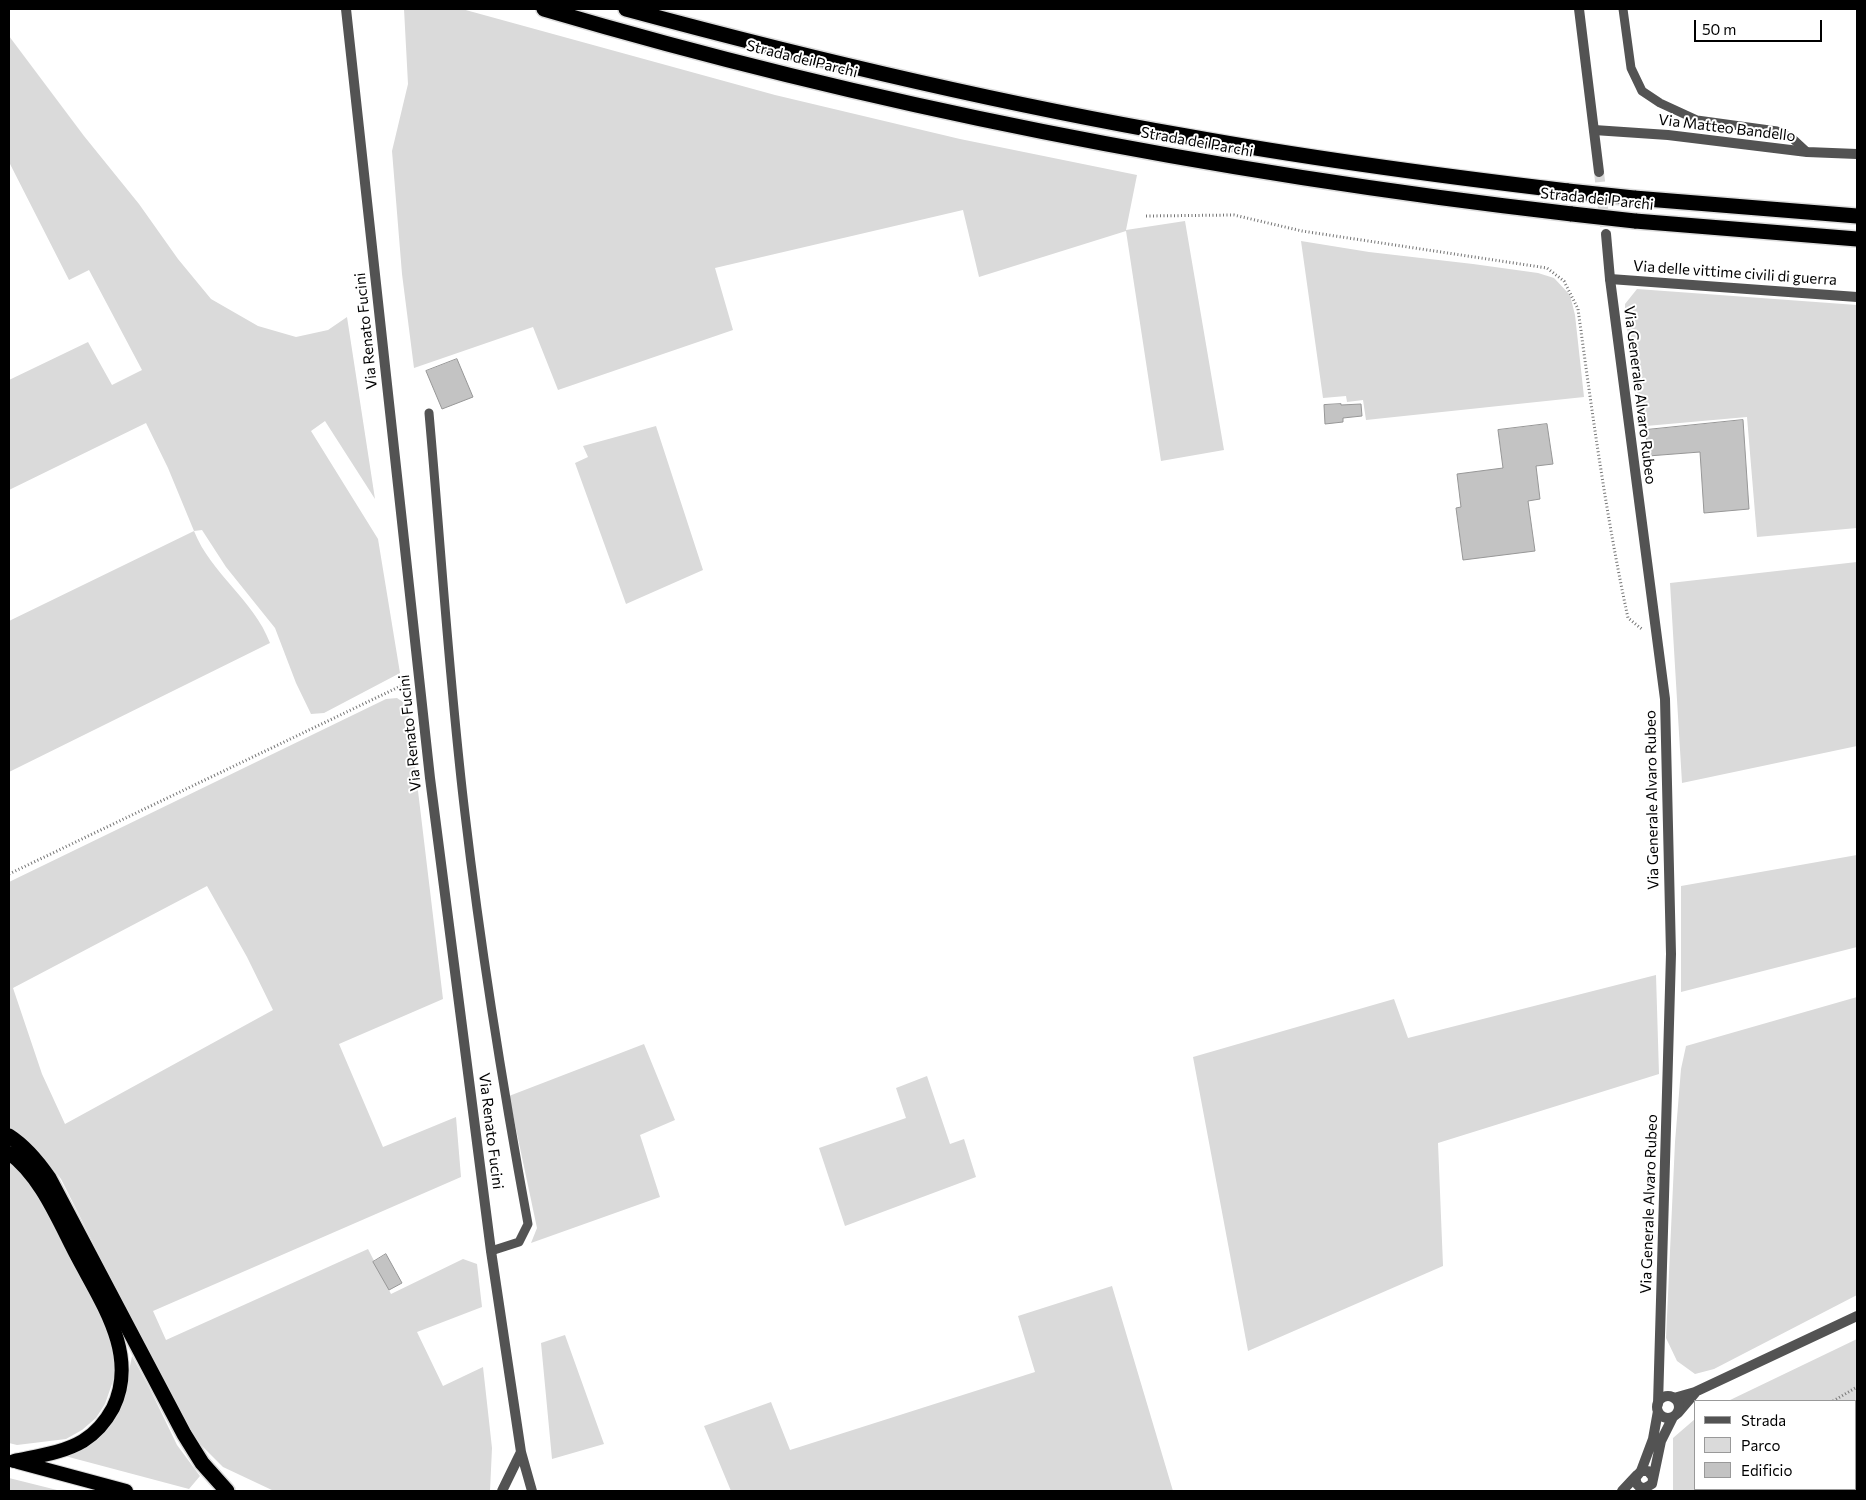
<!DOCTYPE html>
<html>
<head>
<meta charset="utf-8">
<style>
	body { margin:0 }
	#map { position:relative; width:1866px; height:1500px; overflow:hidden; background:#fff; font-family:Commissioner,sans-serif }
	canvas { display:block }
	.frame { position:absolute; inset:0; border:10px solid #000; pointer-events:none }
	.legend { position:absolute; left:1694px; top:1400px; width:162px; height:90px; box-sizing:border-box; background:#fff; border:1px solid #999; margin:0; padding:6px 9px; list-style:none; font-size:15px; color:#000 }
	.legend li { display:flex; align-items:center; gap:10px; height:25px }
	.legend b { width:25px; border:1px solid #999 }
	.scale { position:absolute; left:1694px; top:20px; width:128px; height:22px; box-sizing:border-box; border:2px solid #000; border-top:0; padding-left:6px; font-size:15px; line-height:18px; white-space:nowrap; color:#000; -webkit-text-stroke:4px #fff; paint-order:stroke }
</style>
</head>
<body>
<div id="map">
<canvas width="1866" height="1500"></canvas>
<div class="frame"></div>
<ul class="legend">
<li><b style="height:6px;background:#535353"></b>Strada</li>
<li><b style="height:14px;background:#dadada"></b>Parco</li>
<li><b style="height:14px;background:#c3c3c3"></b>Edificio</li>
</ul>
<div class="scale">50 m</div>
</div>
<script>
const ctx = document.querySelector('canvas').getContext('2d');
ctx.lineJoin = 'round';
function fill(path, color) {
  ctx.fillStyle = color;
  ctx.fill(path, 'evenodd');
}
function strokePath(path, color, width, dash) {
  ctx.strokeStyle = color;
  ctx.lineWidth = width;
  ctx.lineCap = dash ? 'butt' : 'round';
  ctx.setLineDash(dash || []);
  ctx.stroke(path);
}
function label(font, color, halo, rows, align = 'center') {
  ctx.font = font + ' Commissioner,sans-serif';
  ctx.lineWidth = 4;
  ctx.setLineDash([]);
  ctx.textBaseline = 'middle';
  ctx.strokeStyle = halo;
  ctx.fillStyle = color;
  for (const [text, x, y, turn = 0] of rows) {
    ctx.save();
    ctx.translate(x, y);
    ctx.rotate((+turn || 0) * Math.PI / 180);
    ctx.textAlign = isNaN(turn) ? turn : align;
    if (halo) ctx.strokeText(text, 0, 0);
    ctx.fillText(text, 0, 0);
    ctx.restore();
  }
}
fill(new Path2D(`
	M404,9H462L775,95L960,139L1137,175L1126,230L1185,221L1224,450L1161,461L1126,231L979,277L963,210L715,268L733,330L558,390L533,327L414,368L402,274L392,151L408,84Z
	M9,36L84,136L139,204L178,259L211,299L258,326L296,337L328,330L347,317L375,499L325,421L311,431L378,539L400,673L324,713L311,714L296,683L275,628L226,567L202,530L194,531C211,574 254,600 270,643L9,772V621L194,531L168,468L146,423L9,490V380L88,342L112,385L142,370L89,270L69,280L9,162Z
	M1301,241L1369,252L1473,264L1538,273L1554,278L1570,295L1575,315L1584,397L1366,420L1363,400L1347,402L1346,396L1323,398Z
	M1637,289L1857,305V528L1757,537L1747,417L1646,426L1640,416L1633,352L1625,322V304Z
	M656,426L703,570L626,604L575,463L588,457L583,446Z
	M1857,562V746L1682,783L1670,583Z
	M397,698L406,704L409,716L443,999L339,1044L383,1147L456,1117L461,1177L153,1311L166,1340L368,1249L391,1294L463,1259L477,1264L482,1307L417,1332L443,1386L483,1367L492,1448L490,1491H274L223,1467L198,1442L178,1412L61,1179C45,1158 30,1142 9,1128V882L386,699ZM207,886L247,957L273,1010L65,1124L42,1074L13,988Z
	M1857,855V947L1681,992V886Z
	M1656,975L1659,1074L1438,1143L1443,1266L1248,1351L1193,1057L1394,999L1408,1038Z
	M1857,997V1295L1714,1369L1695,1374L1677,1361L1666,1338L1675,1142L1681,1069L1686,1046Z
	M644,1044L675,1120L640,1135L660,1197L531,1243L537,1228L509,1096Z
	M927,1076L950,1144L964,1139L976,1177L845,1226L819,1148L906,1118L896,1088Z
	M9,1156L30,1179L97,1303L109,1336L114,1360V1378L105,1404L96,1418L82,1430L66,1439L17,1445L9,1443Z
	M1112,1286L1173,1491H731L704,1426L771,1402L790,1450L1035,1372L1018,1316Z
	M565,1335L604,1444L552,1459L541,1343Z
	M1857,1339V1491H1673V1438L1695,1419V1489H1855V1401H1728Z
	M132,1356L149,1387L177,1445L200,1476L189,1489L65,1456L126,1386Z
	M9,1478L61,1491H9Z`), '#dadada');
const building = new Path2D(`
	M457,359L473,397L442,409L426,371Z
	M1341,404V405L1361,404L1362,416L1343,418V422L1325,424L1324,405Z
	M1743,420L1749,509L1704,513L1700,452L1648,456L1646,430Z
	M1547,424L1553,464L1536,466L1540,499L1528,501L1535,551L1463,560L1456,508L1461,507L1457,474L1503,468L1498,430Z
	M386,1254L402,1283L389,1290L373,1262Z`);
fill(building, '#c3c3c3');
strokePath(building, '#979797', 1);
strokePath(new Path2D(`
	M1599,172L1606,234`), '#d9d9d9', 10, [10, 5]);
const trunk = new Path2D(`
	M9,1153C41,1176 59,1222 77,1256C101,1302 139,1355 113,1408C106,1421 96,1433 83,1441C63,1453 37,1456 14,1461
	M18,1462L126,1491`);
const motorway = new Path2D(`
	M544,9C879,108 1224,174 1572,214
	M626,9C811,59 997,103 1186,136C1313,159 1441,176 1568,191
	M1634,198L1857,216
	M1635,221L1857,239
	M9,1136C26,1147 38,1162 49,1178L184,1434L202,1463L227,1491`);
strokePath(trunk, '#dbdbdb', 16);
strokePath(motorway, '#dbdbdb', 18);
strokePath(new Path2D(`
	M1146,216L1234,215L1302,231L1547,268L1564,281L1578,309C1592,412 1606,516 1628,618L1643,630
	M9,874L407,683
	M1833,1401L1857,1387
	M1711,1491L1713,1489`), '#757575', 3, [1, 2.5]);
strokePath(new Path2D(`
	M1623,9L1631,68L1642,91L1660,103L1697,120L1777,131L1793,139L1807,152
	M429,413C441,547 449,681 465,814C481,951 503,1088 528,1224L519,1242L491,1251`), '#535353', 9);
strokePath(new Path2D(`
	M1594,130L1668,135L1807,152L1857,154
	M1610,279L1857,297
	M1674,1398L1695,1392L1857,1316
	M1678,1413L1695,1393
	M1622,1491L1637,1475`), '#535353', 10);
strokePath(new Path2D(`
	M346,9L430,778L491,1251L521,1452L532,1491
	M1579,9L1599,172
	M1606,234L1610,279L1665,699L1671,954L1658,1404
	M1657 1407a11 11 0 1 1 22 0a11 11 0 1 1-22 0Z
	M1641,1471L1653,1439L1658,1411
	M1653,1477L1648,1471H1641L1636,1477C1635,1483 1638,1488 1645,1488L1652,1484L1661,1441L1673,1417
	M502,1491L521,1452`), '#535353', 10);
strokePath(trunk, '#000', 14);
strokePath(motorway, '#000', 15);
const motorwayBridge = new Path2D(`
	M1568,191L1634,198
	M1572,214L1635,221`);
strokePath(motorwayBridge, '#dbdbdb', 18, []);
strokePath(motorwayBridge, '#000', 15);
label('15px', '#000', '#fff', [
	["Strada dei Parchi",802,59,14],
	["Via Matteo Bandello",1727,128,7],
	["Strada dei Parchi",1197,142,10],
	["Strada dei Parchi",1597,199,6],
	["Via delle vittime civili di guerra",1735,273,4],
	["Via Renato Fucini",366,331,-96],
	["Via Generale Alvaro Rubeo",1640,395,83],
	["Via Renato Fucini",410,733,-96],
	["Via Generale Alvaro Rubeo",1652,800,-91],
	["Via Renato Fucini",491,1131,83],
	["Via Generale Alvaro Rubeo",1649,1204,-88]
]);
</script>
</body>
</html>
